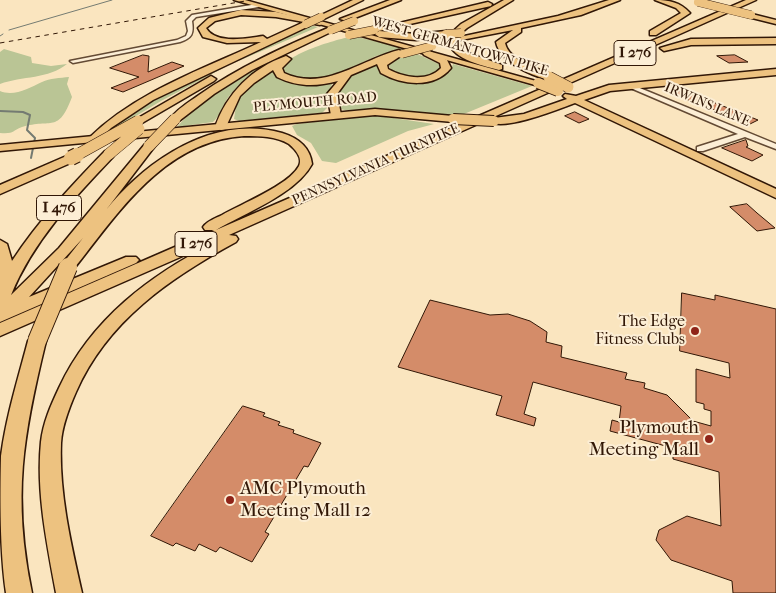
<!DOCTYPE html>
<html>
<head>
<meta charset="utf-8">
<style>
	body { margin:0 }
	canvas { display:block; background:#fae5bf }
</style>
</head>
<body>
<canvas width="776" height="593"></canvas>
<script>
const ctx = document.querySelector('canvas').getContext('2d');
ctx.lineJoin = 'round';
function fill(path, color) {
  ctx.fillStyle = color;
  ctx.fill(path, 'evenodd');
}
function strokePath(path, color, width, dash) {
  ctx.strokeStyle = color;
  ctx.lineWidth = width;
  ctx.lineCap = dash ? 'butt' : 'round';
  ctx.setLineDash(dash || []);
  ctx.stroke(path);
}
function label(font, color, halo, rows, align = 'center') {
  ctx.font = font + ' "IM FELL French Canon",serif';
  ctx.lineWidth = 4;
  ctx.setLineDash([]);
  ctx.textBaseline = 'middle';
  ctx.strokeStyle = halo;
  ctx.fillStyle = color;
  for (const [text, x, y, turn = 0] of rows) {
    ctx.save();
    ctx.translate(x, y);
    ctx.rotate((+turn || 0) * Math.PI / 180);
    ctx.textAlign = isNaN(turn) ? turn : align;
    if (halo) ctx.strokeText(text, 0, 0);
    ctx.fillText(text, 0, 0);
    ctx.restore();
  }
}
fill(new Path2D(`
	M310,25L318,27L229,65L161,101L111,131L110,129L163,94Z
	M353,36L408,49L376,56L332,78L304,80L284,73L282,70C283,54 339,39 353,36Z
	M4,49L31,57L32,63L51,66L67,64C49,79 22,76 0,84V52Z
	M296,50C273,61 246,76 230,95C223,103 221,115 213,122L177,127C208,92 253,68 296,50Z
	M413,52L439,64L440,71C424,79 398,82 388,65L396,57Z
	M377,63L379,71C397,85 431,86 450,72L453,64L532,86L459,116L382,109L348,111L341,109C328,85 360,70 377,63Z
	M271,71L279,77L333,82L327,97V108L322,113L239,121L234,119L237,99L245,89Z
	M69,77L67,84L72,97C58,134 52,118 22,127C11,131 15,134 0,133V91C14,97 29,88 42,82C50,78 60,78 69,77Z
	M373,115L434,124L408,131L336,163L322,161L311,143L297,135L292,126L297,124Z`), '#bac595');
strokePath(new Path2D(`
	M9,30L112,0
	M0,36L3,34`), '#747b72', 1);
strokePath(new Path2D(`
	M0,111L23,112L30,115L27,130L35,138L31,158`), '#747b72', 2);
const building = new Path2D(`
	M143,55L149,56L148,72L172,62L184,66L123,92L111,88L139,77L110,68Z
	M735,55L748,62L729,63L717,56Z
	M682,90L723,106L758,120L750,124L673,94Z
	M575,112L589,119L579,123L565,116Z
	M746,140L748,146L746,147L763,155L752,161L722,148Z
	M747,204L757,213L775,228L757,231L730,207Z
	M682,293L715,300V295L776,309V593H733L732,581L671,560L656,540L659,530L687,516L721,526L719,472L673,459V448L610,431L612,420L619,422L621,406L533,382L524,414L536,418L534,426L496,415L502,396L398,367L430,300L490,315L508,314L530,321L547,332L546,342L562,346L561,357L627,373L625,379L645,383L644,388L667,395L693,421L711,426V411L704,409V404L696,402V369L730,378L729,363L680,351Z
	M243,406L265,413L263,416L280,422L278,425L294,430L293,433L321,443L308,467L304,466L265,532L269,534L252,562L220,547L216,552L199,544L195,551L176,543L173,546L151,536Z`);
fill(building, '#d48c69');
strokePath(building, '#311706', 1);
const minor = new Path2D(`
	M257,4L259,7L196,17L192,21C194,34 192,38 180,42L73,63L70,61L177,40L186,36L188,31L186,21L192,15Z
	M626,84H630L776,144V149L745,137L703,151H697V147L738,134L626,86Z`);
const major = new Path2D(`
	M234,0H245L543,83L535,85Z
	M776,69V75L610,91L584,100L776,189V198L575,103C559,109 502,132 489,121L494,118L524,114L567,99L563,96L565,94L576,96L609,85Z
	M375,109L453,116L458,119L453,122L375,115L0,151V145Z`);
const highway = new Path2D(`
	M353,0H363L324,19L317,17Z
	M390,0H401L347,21L340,19Z
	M504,0H513L467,28L455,38L558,16L609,0H620L581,15L521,28V32L505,43C509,61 537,68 552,75V79L549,80C530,75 500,62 496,42L513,30L456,41L466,52L502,65V69L499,70C481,65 448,59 447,36L416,40L379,37L375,34L379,31L416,34L446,31L450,34L461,24Z
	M655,0C669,0 680,2 690,13L656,35H650V31L681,13L676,8Z
	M746,0H756L229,235L236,236L238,239L236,242C170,278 107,321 76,392C69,408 62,426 61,443C59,493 71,544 82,593H56C47,544 36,492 41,442C43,423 51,405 59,388C91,319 150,275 217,241L0,336V323L214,230H205L203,227C207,221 216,218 222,215C241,204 289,185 299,166C303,158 295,149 289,144C276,136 259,136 244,136C164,141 118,213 73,270H63L60,267L83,238L29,297L126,257H136L139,260L136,263L0,322V240L7,244L12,261C39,220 71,186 105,151H113L115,154L113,157C73,199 33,241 11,295L59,248L145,144L149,142L155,146L106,210C147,160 213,114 282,133C298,138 310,147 312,164C296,194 245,213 216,230Z
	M488,2L492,4L491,6L374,32L370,30Z
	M241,10L276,12L324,23L320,25L309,23V26L153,100L111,128L97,142H89V138C136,92 203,69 261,42L227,43L203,37L198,28L209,18ZM241,15L276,17L304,22L267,39L263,36C247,38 216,45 206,28L215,21Z
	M748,13L776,20V24L748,17Z
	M328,28L335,30L252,70L214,94L179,121L175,122L170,119C177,109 189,102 199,95C239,67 283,47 328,28Z
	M776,38V44L691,45L664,51L660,48L691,39Z
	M399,50L403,53L402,55L387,65L388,69C404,78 428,82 441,68L440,63L424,55L423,53L427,50L447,60L451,68C434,89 402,85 381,73L377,64L351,75L337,94L341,115L336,118L331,115L327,94L338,81C315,87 298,87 277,77L273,70L254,83L240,96L225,129L221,130L215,127C227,93 252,68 286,56L291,59L282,68L284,73C324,92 360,60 399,50Z
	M211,76L216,79L214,81L142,123L138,124L133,121Z
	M71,154L75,155L77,158L75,161L0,194V185Z
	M37,335L43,336L46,341C23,435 12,497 32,593H6C0,552 0,498 1,456C6,417 18,379 28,341L31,336Z`);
strokePath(minor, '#634a34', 3);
strokePath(major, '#311706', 3);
strokePath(highway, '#311706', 3);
fill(minor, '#fceed5');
fill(major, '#edc280');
fill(highway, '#edc280');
strokePath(new Path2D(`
	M0,43L251,0`), '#311706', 1, [4.5, 4.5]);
const majorBridge = new Path2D(`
	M538,83L558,91
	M453,119L494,121`);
const highwayBridgeFar3 = new Path2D(`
	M698,2L751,15
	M306,24L321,17
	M331,30L354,21
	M446,34L461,33
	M349,35L374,30
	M402,54L432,46`);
const highwayBridgeFar2 = new Path2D(`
	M549,77L568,87
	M149,146L175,119
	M109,154L139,129
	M75,156L138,121`);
const highwayBridgeFar1 = new Path2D(`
	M71,158L77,155`);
const highwayBridge = new Path2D(`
	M37,341L68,267`);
strokePath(majorBridge, '#311706', 12, []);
strokePath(highwayBridgeFar3, '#311706', 9, []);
strokePath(highwayBridgeFar2, '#311706', 12, []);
strokePath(highwayBridgeFar1, '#311706', 16, []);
strokePath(highwayBridge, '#311706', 20, []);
strokePath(majorBridge, '#edc280', 10);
strokePath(highwayBridgeFar3, '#edc280', 8);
strokePath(highwayBridgeFar2, '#edc280', 11);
strokePath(highwayBridgeFar1, '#edc280', 14);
strokePath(highwayBridge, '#edc280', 18);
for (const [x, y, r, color] of [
	[695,331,5,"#8f2418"],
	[709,439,5,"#8f2418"],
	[230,500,5,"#8f2418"]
]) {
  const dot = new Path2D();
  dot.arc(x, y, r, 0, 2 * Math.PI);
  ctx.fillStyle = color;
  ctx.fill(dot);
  strokePath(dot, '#fceed5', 2);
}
label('14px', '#311706', '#fceed5', [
	["WEST GERMANTOWN PIKE",460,47,16],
	["PLYMOUTH ROAD",315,103,-5],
	["IRWINS LANE",707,105,23],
	["PENNSYLVANIA TURNPIKE",376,165,-24]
]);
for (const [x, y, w] of [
	[635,53,42],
	[59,208,45],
	[196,244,42]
]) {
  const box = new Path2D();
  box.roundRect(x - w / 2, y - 12.5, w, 25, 4);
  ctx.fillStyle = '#fceed5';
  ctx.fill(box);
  strokePath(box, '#311706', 1);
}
label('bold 15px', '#311706', null, [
	["I 276",635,53],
	["I 476",59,208],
	["I 276",196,244]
]);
label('16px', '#311706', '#fceed5', [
	["The Edge",685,322],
	["Fitness Clubs",685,340]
], 'right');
label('19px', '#311706', '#fceed5', [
	["Plymouth",699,428],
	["Meeting Mall",699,450],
	["AMC Plymouth",240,489,"left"],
	["Meeting Mall 12",240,511,"left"]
], 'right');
</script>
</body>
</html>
